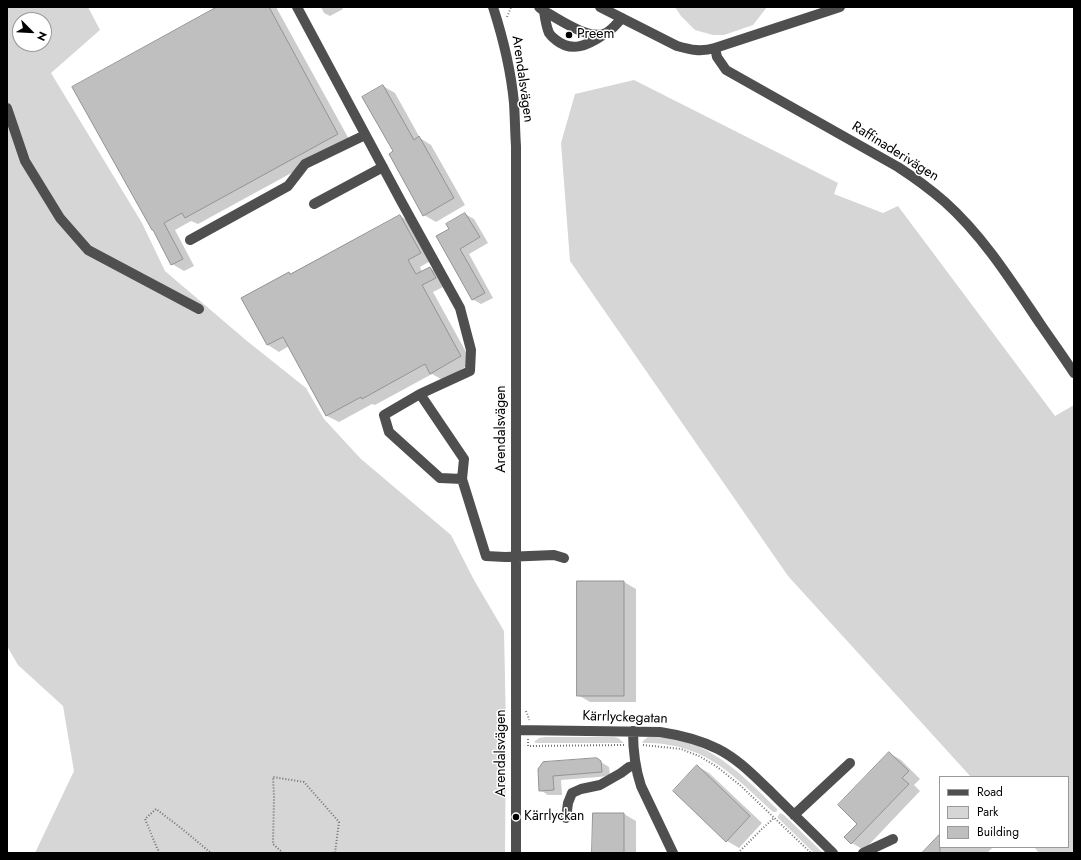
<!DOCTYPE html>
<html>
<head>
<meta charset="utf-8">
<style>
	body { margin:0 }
	#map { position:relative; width:1081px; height:860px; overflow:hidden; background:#fff; font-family:Jost,sans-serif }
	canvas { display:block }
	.frame { position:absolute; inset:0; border:8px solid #000; pointer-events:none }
	.legend { position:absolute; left:939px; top:776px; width:130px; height:72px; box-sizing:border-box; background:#fff; border:1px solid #999; margin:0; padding:5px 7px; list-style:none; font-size:12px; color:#000 }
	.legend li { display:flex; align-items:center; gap:8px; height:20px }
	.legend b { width:20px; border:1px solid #999 }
	.north { position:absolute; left:12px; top:12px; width:40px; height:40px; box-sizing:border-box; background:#fff; border:1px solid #999; border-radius:50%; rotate:114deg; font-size:11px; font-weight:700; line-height:16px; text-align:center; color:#000 }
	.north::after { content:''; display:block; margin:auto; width:14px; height:18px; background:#000; clip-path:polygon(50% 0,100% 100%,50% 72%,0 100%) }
</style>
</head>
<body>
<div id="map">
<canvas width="1081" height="860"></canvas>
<div class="frame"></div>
<ul class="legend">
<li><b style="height:5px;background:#4f4f4f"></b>Road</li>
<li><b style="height:11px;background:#d6d6d6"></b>Park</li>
<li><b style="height:11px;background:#bfbfbf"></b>Building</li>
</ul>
<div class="north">N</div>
</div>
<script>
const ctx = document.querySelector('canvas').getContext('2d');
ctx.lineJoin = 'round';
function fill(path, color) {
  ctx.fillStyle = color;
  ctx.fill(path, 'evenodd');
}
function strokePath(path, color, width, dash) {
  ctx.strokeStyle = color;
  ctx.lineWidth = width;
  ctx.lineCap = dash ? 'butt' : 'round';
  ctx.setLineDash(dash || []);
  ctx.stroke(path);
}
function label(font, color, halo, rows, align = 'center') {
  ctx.font = font + ' Jost,sans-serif';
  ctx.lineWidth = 3;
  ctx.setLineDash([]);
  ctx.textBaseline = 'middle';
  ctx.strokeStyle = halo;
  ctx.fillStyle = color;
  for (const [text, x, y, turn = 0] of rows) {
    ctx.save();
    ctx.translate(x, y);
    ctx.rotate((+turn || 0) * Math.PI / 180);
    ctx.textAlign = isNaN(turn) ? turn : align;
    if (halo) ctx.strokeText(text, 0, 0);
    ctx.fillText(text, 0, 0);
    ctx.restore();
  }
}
fill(new Path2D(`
	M7,7H88L100,30L51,73L142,223L165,271L247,341L306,388L324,419L361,459L451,535L474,580L504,631L506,727L505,853H35L74,771L63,706L18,665L7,646ZM20,20H44V44H20Z
	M675,7H767L753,25L724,35H713L695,30L681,16Z
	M634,80L838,183L834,194L883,213L898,206L1055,416L1074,405V853H1039L1034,847H1068V777H971L788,576L570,261L561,143L575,94Z
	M545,737H614L618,738L624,743H536L534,742L539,738Z
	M648,737C704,734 740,773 777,809V811L776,812H773C741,783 714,752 669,745C660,743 651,743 642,743L644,740Z
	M780,813L784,815L823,853H814L778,818V816Z`), '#d6d6d6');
fill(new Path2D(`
	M219,7H276L350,141L198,224L191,221L175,230L194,266L184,271L172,264L155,231Z
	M321,7H342L343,9L330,16L324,13Z
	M383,86L395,93L420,138L431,145L465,205L436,222L424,215L394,152Z
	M465,214L474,219L488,243L469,254L493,298L481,304L472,299L451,229Z
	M400,216L412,223L432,260L420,267L422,272L430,268L442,275L447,285L433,292L472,363L443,380L432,374L375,405L372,404L339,422L327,416L289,346L279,352L268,345L242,298L289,273L292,274Z
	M624,582L636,589V702H590L578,695Z
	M889,753L901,760L920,779L914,785L920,791L864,850L852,843Z
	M596,759L609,767L610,776L561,780L562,795H548L540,790L539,769Z
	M697,766L709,773L762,823L739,848L727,841Z
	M624,814L636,821V853H593Z
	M940,835V847H993L987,853H923Z`), '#0003');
const building = new Path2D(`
	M217,7H269L338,134L185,218L182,213L164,223L183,259L171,265L153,230H152L72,87Z
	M383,85L414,140L419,136L454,198L423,216L389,154L393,151L362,97Z
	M465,213L480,237L460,249L485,293L472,300L436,236L449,229L446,224Z
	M400,215L421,253L408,260L416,274L430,267L436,278L422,285L461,356L430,374L425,364L362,399L361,397L326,416L283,337L267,345L241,298L289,272L290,274Z
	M577,581H624V696H577Z
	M889,752L909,771L902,778L909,784L851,844L844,837L857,824L838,805Z
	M597,758L601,761L602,772L553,776L554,790L539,791L538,769L543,762Z
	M697,765L750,816L726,842L673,791Z
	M593,813H624V853H592Z
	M940,834V853H922Z`);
fill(building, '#bfbfbf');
strokePath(building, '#939393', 1);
strokePath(new Path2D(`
	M507,17L511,7
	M526,711L528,716L529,720
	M528,739V746L625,745
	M643,745L681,749L699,756L716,766L741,786L811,853
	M160,853L157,848L145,819L156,809L181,828L211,853
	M283,853L273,844L274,797L273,777L304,782L339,822L335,853
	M738,853L762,829L774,818`), '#717171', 2, [1, 2]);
strokePath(new Path2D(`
	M297,7L401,201L460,308L471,350L470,371L420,394L464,459L462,479L486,556L505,557L554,555L564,558
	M493,7C503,38 511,71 514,103C515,118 515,132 516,146V853
	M539,7L544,11C559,19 589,41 606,33C612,30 617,23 622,18
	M600,7L677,46C691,50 701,52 715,48L840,7
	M544,11C545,18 546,26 549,33C551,36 553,38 556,40C572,53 588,45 603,35
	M715,48L717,57L726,70L898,167C915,178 930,189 945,202C984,237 1012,282 1041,325C1052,341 1063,356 1074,373
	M7,108L25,161L60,218L88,250L199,309
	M314,204L383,167
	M190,240L288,186L305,164L365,135
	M420,394L384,415L389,432L440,478L462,479
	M516,730L660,732C680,735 700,740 718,749C738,759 754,776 770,791C791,812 812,832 833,853
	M633,731C633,749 635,768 641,786L673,853
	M794,815L850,763
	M566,818L568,803L572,793L581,789L600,785L621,773L629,767L636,765
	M863,853L893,839`), '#4f4f4f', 10);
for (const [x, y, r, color] of [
	[569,35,4,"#000"],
	[516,817,4,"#000"]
]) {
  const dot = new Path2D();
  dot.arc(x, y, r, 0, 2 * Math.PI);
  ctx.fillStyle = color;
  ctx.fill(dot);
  strokePath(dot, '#fff', 1.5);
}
label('14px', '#000', '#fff', [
	["Preem",577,35],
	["Kärrlyckan",524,817]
], 'left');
label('14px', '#000', '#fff', [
	["Arendalsvägen",522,79,82],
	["Raffinaderivägen",895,152,32],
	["Arendalsvägen",502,429,-90],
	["Kärrlyckegatan",625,718,2],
	["Arendalsvägen",502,753,-90]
]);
</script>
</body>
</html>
